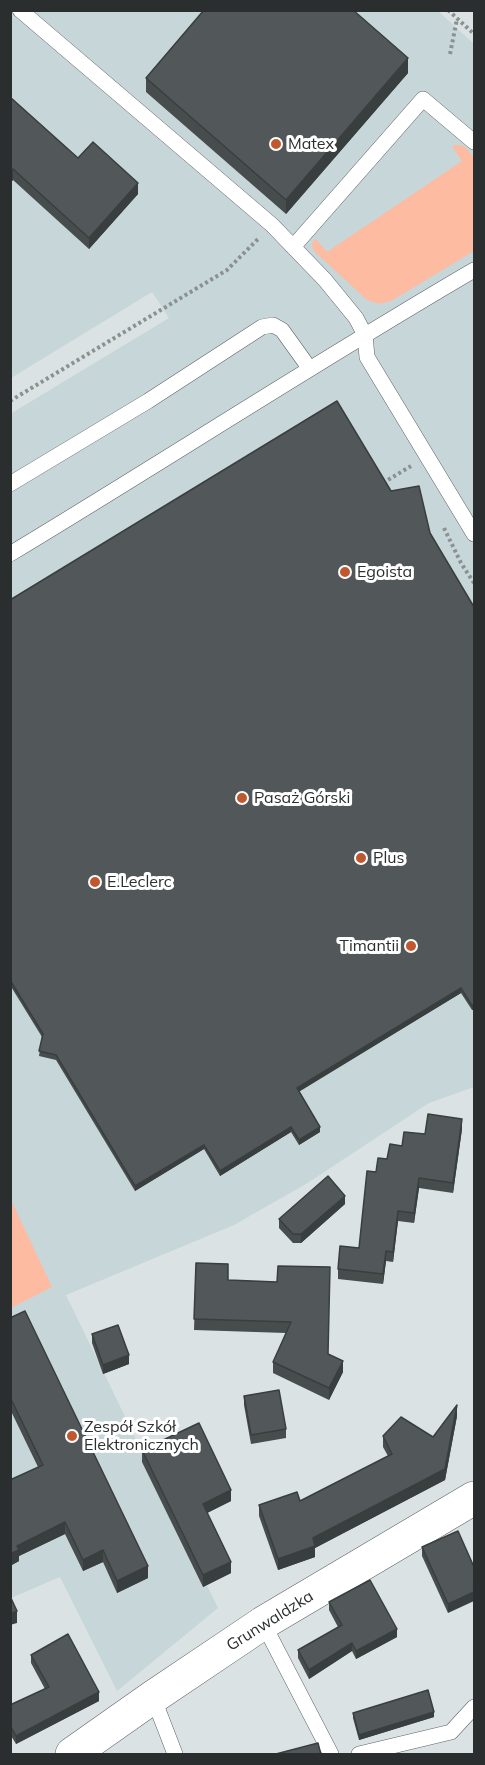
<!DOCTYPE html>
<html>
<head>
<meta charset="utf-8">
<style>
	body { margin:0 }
	#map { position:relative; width:485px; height:1765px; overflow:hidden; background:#dbe2e3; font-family:Mulish,sans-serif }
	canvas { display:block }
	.frame { position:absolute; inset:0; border:12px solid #2b2e2e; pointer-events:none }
</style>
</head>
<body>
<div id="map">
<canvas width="485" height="1765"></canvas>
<div class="frame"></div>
</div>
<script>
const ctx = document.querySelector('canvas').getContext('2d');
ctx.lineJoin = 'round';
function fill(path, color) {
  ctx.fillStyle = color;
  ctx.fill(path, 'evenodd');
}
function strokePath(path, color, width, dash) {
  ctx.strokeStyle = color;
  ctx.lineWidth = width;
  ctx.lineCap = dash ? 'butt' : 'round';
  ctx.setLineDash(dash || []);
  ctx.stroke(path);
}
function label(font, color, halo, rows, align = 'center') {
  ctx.font = font + ' Mulish,sans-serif';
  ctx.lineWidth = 6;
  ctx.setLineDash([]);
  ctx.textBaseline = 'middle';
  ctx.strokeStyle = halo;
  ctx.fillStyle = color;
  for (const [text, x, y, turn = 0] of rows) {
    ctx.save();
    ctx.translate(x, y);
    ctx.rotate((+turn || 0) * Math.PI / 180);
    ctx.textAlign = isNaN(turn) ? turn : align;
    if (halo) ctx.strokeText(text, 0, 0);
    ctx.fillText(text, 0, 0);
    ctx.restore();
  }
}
fill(new Path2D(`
	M10,11H438L474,44V1087L429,1103L306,1184L234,1225L66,1295L218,1608L117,1691L60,1577L11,1598L10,414L169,318L152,292L11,378Z`), '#c7d6d9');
fill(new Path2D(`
	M456,145L464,146L474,157V251L391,301L379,304L367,300L314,251C311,246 311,242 316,239L327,252L462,161L452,146Z
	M11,1200L52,1287L11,1308H10Z`), '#fdbba2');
const service = new Path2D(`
	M20,10L272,225L325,280L356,318L365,335L367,357L474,534
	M293,247L423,99L474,142
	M10,484L148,401L262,327L273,325L282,330L310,369
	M10,554C166,460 318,361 474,270
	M263,1623L331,1754
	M153,1697L175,1754
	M359,1754L451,1732L474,1707`);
const tertiary = new Path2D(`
	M72,1754L153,1697L263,1623L474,1498`);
strokePath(service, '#5f6466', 16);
strokePath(tertiary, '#5f6466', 34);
strokePath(new Path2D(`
	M448,10L474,34
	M450,54L457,19
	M10,401L227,270L258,239
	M383,483L411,466
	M444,528L461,563L474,583`), '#8b9090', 4, [3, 3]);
strokePath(service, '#fff', 15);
strokePath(tertiary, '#fff', 33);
fill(new Path2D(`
	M408,73L286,214L146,92V78Z
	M10,97L78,158L138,194L89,249L13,180L10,183Z
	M391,491L430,533L474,607V1009L472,1010L461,993L299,1091L320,1132L299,1145L291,1132L220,1176L204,1149L135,1191L56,1060L39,1056L42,1037L10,985V600Z
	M462,1129L453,1193L419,1188L414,1223L398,1221L393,1262L386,1261L383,1284L338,1279V1269L359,1248L376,1172L387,1159L402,1146L425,1134Z
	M345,1204L301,1243H293L279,1228V1219Z
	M196,1263L228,1280L277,1282L328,1354L343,1372L329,1400L273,1373V1362L286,1333L194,1330Z
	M10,1318L148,1578L117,1593L103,1562L83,1571L65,1534L19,1556V1561L10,1566L38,1467L10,1409Z
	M92,1334L129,1364L103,1374L92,1343Z
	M244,1396L286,1429V1438L251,1444L244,1405Z
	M457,1416L445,1480L315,1548V1557L278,1570L259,1516V1505L300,1501L388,1456L383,1447V1436L433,1437Z
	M142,1450L231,1501L207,1513L231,1573L203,1587L142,1462Z
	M458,1531L448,1613L422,1556V1547Z
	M329,1602L397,1637L356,1659L352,1651L309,1679L298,1658V1650L338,1627L329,1610Z
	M31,1655L99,1701L16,1744L10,1734V1705L45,1689L31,1663Z
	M353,1713L434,1717L359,1740L353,1718Z`), '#474c4d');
fill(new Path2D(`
	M408,58V73L286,214V200Z
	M13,169V180L10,183V172Z
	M138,183V194L89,249V238Z
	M461,988V993L297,1093V1088Z
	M474,1004V1009L472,1010V1006Z
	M462,1119V1129L453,1193V1183Z
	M291,1127V1132L220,1176V1171Z
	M320,1127V1132L299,1145V1140Z
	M204,1145V1149L135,1191V1186Z
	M419,1178V1188L414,1223V1213Z
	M345,1196V1204L301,1243V1234Z
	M398,1211V1221L393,1262V1252Z
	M386,1251V1261L383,1284V1274Z
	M129,1355V1364L103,1374V1365Z
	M343,1361V1372L329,1400V1388Z
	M457,1405V1416L445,1480L315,1548V1557L278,1570V1559L313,1538L445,1469Z
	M231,1490V1501L203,1515V1504Z
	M65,1522V1534L19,1556V1561L10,1566V1554L17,1546Z
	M103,1550V1562L83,1571V1560Z
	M231,1562V1573L203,1587V1575Z
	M148,1566V1578L117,1593V1581Z
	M474,1592V1601L448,1613V1604Z
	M17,1611V1623L10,1625V1614Z
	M397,1629V1637L356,1659V1651Z
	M352,1643V1651L309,1679V1670Z
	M99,1692V1701L16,1744V1736Z
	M434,1712V1717L359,1740V1735Z`), '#393e3e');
const building = new Path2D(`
	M204,10H353L408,58L286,200L146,78Z
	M10,97L78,158L93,142L138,183L89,238L13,169L10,172Z
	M337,401L391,491L419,486L430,533L474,607V1004L472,1006L461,988L297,1088L320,1127L299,1140L291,1127L220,1171L204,1145L135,1186L56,1055L39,1051L43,1034L10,980V600Z
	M428,1114L462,1119L453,1183L419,1178L414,1213L398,1211L393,1252L386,1251L383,1274L338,1269L340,1246L359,1248L367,1171L376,1172L378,1158L387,1159L390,1144L402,1146L404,1132L425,1134Z
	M328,1176L345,1196L301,1234H293L279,1219Z
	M196,1263L228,1264V1280L277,1282L278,1266L330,1267L328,1354L343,1361L329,1388L273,1362L291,1322L194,1319Z
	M25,1311L148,1566L117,1581L103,1550L83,1560L65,1522L17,1546L19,1550L10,1554V1480L43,1465L10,1397V1318Z
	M118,1325L129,1355L103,1365L92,1334Z
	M279,1390L286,1429L251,1435L244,1396Z
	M457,1405L445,1469L313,1538L315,1546L278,1559L259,1505L297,1492L300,1501L392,1454L383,1436L401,1417L433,1437Z
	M199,1423L231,1490L203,1504L231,1562L203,1575L142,1450Z
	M458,1531L474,1567V1592L448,1604L422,1547Z
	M370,1580L397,1629L356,1651L352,1643L309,1670L298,1650L342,1625L329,1602Z
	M10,1596L17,1611L10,1614Z
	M68,1634L99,1692L16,1736L10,1725V1705L49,1687L31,1655Z
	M428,1690L434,1712L359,1735L353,1713Z
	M318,1743L321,1755H272Z`);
fill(building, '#525859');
strokePath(building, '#393e3e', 1.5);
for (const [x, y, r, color] of [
	[276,144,6,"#bf582e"],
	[345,572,6,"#bf582e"],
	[242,798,6,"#bf582e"],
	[361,858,6,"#bf582e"],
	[95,882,6,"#bf582e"],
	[411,946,6,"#bf582e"],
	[72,1436,6,"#bf582e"]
]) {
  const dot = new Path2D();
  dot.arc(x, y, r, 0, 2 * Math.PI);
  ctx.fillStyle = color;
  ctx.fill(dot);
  strokePath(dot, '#fff', 2);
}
label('16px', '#2b2e2e', '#fff', [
	["Matex",288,144],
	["Egoista",357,572],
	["Pasaż Górski",254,798],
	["Plus",373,858],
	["E.Leclerc",107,882],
	["Timantii",399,946,"right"],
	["Zespół Szkół",84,1427],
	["Elektronicznych",84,1445]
], 'left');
label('16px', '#2b2e2e', '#fff', [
	["Grunwaldzka",270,1621,-32]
]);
</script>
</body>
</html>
